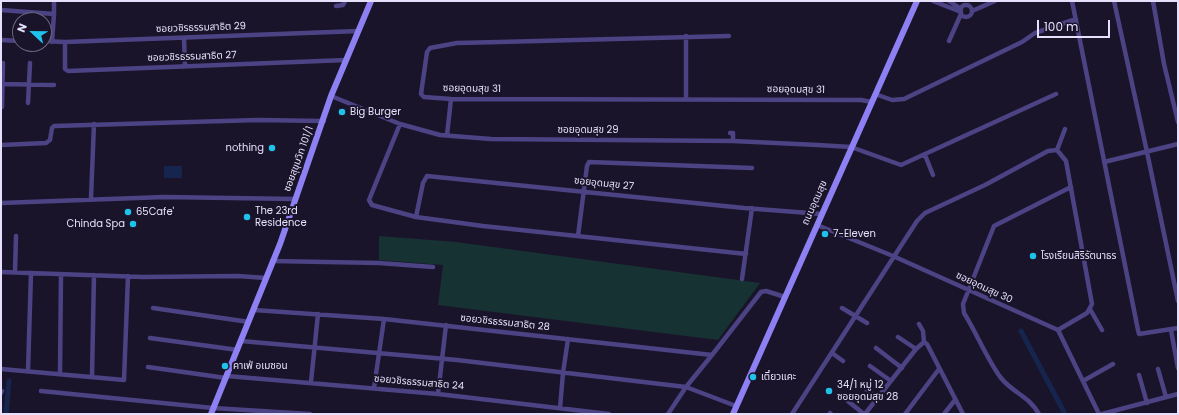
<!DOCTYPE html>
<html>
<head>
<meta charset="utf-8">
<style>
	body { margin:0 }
	#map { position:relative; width:1179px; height:415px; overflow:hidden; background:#1a142a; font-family:Poppins,sans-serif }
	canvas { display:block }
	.frame { position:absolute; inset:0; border:2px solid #e6e0fc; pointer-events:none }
	.north { position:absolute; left:12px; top:12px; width:40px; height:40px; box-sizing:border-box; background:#1a142a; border:1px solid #6c667e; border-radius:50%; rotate:292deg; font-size:11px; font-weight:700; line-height:16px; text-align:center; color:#e6e0fc }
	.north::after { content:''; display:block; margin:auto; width:14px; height:18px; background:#1ec2ea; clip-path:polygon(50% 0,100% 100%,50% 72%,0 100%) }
	.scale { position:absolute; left:1037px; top:20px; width:73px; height:18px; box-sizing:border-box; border:2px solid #e6e0fc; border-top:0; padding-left:5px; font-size:12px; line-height:14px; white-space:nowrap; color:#e6e0fc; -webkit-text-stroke:3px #1a142a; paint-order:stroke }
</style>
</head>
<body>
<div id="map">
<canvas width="1179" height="415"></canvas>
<div class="frame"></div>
<div class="north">N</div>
<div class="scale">100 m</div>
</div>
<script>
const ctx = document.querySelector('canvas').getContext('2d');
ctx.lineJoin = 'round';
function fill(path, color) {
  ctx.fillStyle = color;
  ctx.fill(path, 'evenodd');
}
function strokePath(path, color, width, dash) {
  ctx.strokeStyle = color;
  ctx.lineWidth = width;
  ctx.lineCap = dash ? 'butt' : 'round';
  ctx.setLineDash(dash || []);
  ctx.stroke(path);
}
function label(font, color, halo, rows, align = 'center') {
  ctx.font = font + ' Poppins,"Noto Sans Thai",sans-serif';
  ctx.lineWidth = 4;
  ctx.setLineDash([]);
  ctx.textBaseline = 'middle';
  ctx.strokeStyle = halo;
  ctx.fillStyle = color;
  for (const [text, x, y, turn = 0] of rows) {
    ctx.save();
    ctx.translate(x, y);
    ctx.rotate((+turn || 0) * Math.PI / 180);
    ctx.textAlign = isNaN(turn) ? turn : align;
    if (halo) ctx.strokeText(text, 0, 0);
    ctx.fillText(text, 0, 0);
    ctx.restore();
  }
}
fill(new Path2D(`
	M379,236L456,242L760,283L718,340L438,305L443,265L379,260Z`), '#173233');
fill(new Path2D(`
	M164,166H182V178H164Z`), '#15254d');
strokePath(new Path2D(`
	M1021,331L1065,414
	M6,414L9,381`), '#15254d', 5);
strokePath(new Path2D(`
	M933,1L961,12
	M949,1L961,9
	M1072,1L1138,330L1139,334L1178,328
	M1114,1L1147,152L1178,301
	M1153,1L1164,64L1178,122
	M960 11a6 6 0 1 1 12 0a6 6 0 1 1-12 0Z
	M336,6L343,5L345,1
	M1,10L54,14V1
	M972,11L995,1
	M686,36V98
	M729,36L499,42L457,43L430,48L427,52L421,94L424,97L451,99L861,100L872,102
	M184,38L185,66
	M1,40L20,41
	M44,41L65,42L359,31
	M949,41L961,14
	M52,42L54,14
	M65,42V69L68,71L346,60
	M1,84L54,85
	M875,94L892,100L904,99L1022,42L1035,33L1076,19
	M331,96L400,124L440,135L491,139L733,141L818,145L851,147L901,165L1056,94
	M28,103L30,63
	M2,107L3,63
	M400,124L369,200L372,205L416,217L483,226L746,254
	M730,133H733V141
	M447,135L451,99
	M1,145L46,143L50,140L52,128L54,126L258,120L324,121
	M1057,150L1066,161L1092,304L1087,313L1058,330
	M1057,150L1065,129
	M925,155L933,175
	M1104,162L1178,144
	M91,198L94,124
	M1,203L164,197L296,199
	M416,217L423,183L427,176L744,208L822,214
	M817,225L893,256L1058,330L1099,414
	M578,236L587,166L589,162L752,168
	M272,261L379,263L433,267
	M1,272L143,277L238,276L266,278
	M15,272L16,236
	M742,279L752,208
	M153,308L249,322
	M842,308L867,323
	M1090,309L1102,330
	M254,310L384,319L712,355L686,387L668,414
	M919,324L923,331L924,342
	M1171,330L1178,368
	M898,337L916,349
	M150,338L238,350
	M241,341L457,360L686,387L736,406
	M876,348L902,368
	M832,353L843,361
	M712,355L761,292L766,291L785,297
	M870,366L891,381
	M148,367L226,378
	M1,369L124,380L128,276
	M1158,369L1166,397
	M28,371L31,273
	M60,374L61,274
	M1139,375L1147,403
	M227,376L438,394L609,414
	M92,377L94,275
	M1083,381L1113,364
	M311,382L318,314
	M862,385L877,399
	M374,388L384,319
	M41,391L213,408L310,414
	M1,393L2,391
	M438,394L446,325
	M844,398L864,414
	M560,408L563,373L568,339
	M830,413L831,414
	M792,414L917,221L925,213L985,185L1048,151L1057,150
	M865,414L916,349L924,342L927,344L963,414
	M905,414L939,369
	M944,414L955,400
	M1039,414C1029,396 1013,393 1001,378C988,361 976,332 964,313L963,304L994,226L1071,187
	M1102,414L1178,394`), '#4c4384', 4.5);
strokePath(new Path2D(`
	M211,414L280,244L331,96L371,1
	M733,414L917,1`), '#8d80f3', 6);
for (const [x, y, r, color] of [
	[342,112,4,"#1ec2ea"],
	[272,148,4,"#1ec2ea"],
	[128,212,4,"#1ec2ea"],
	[247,217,4,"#1ec2ea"],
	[133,224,4,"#1ec2ea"],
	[825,234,4,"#1ec2ea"],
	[1033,256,4,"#1ec2ea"],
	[225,366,4,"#1ec2ea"],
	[753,377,4,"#1ec2ea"],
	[829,391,4,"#1ec2ea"]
]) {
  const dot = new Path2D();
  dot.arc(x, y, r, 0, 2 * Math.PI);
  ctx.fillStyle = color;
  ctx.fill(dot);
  strokePath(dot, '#1a142a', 1.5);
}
label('10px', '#e6e0fc', '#1a142a', [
	["ซอยวชิรธรรมสาธิต 29",201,28,-2],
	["ซอยวชิรธรรมสาธิต 27",192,57,-2],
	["ซอยอุดมสุข 31",472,89,1],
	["ซอยอุดมสุข 31",796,90,1],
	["ซอยอุดมสุข 29",588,130],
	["ซอยสุขุมวิท 101/1",299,159,-70],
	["ซอยอุดมสุข 27",604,184,6],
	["ถนนอุดมสุข",815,203,-66],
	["ซอยอุดมสุข 30",984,288,25],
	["ซอยวชิรธรรมสาธิต 28",505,323,6],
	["ซอยวชิรธรรมสาธิต 24",419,383,5]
]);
label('10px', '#e6e0fc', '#1a142a', [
	["Big Burger",350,112],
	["nothing",264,148,"right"],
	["The 23rd",255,211],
	["Residence",255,223],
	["65Cafe'",136,212],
	["Chinda Spa",125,224,"right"],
	["7-Eleven",833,234],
	["โรงเรียนสิริรัตนาธร",1041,256],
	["คาเฟ่ อเมซอน",233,366],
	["เตี๋ยวแคะ",761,377],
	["34/1 หมู่ 12",837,385],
	["ซอยอุดมสุข 28",837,397]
], 'left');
</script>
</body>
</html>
